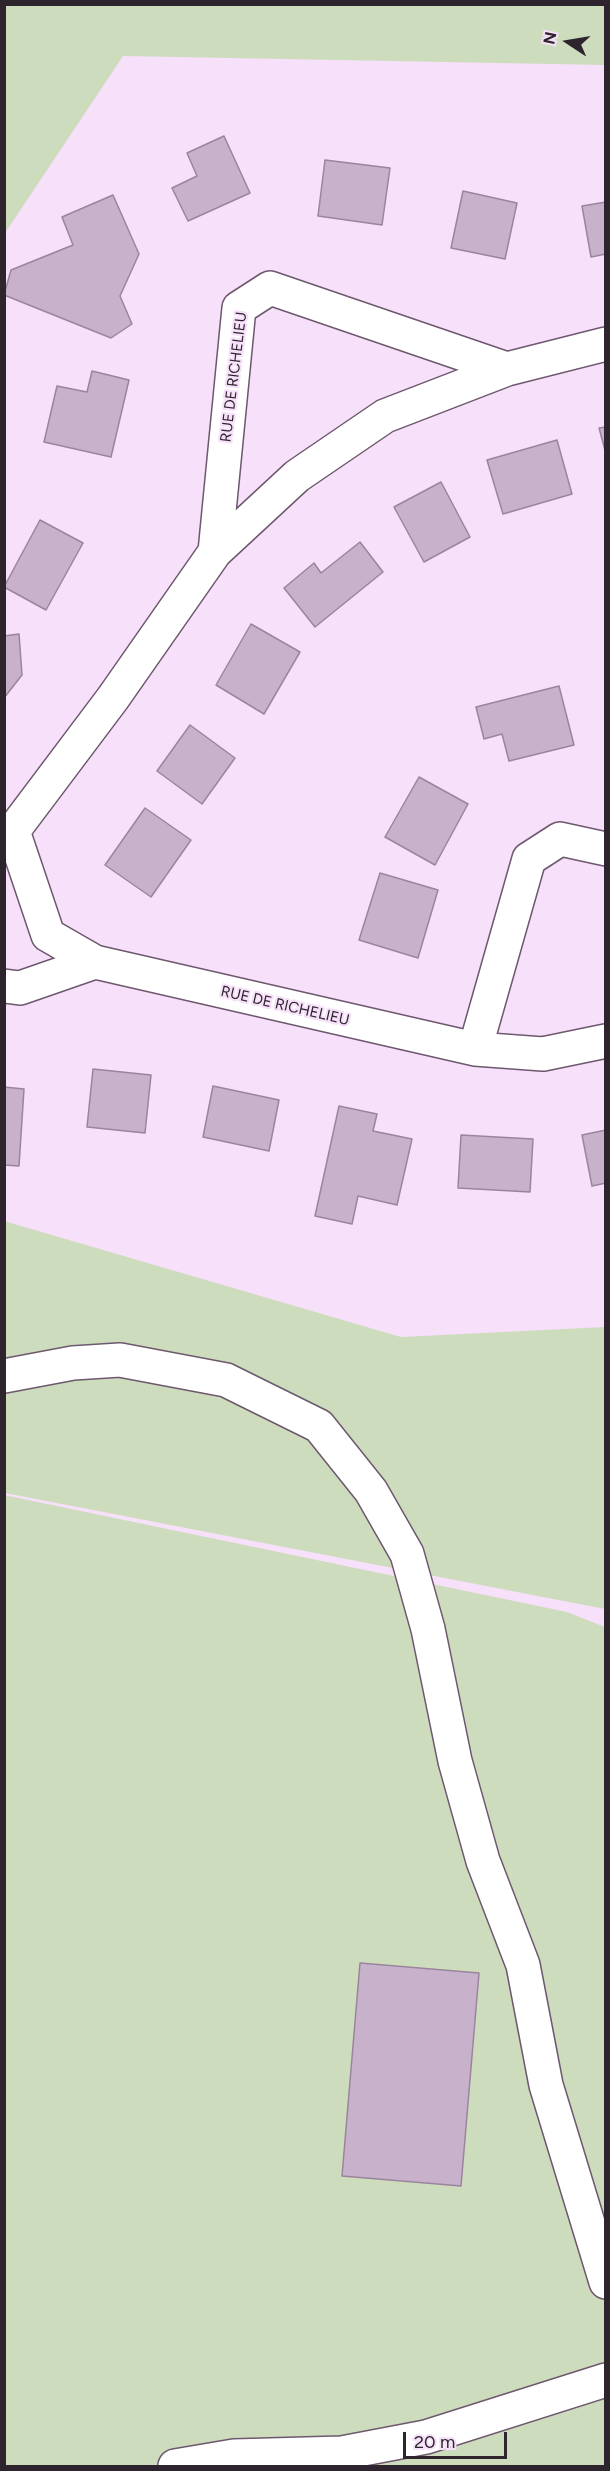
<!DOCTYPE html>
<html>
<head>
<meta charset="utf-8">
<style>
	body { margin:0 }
	#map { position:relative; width:610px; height:2471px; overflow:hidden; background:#f7e0f9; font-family:Figtree,sans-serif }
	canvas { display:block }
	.frame { position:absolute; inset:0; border:6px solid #2d242d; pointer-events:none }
	.north { position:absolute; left:538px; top:12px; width:60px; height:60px; -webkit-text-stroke:4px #f7e0f9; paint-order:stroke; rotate:282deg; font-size:16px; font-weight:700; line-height:24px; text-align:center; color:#2d242d }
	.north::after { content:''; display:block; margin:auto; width:21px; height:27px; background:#2d242d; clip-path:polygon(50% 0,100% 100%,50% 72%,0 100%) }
	.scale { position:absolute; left:403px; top:2432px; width:104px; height:27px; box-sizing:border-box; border:3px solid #2d242d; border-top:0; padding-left:8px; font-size:18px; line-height:21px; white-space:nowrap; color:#2d242d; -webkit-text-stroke:4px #f7e0f9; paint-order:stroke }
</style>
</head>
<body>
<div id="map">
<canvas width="610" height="2471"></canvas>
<div class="frame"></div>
<div class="north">N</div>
<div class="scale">20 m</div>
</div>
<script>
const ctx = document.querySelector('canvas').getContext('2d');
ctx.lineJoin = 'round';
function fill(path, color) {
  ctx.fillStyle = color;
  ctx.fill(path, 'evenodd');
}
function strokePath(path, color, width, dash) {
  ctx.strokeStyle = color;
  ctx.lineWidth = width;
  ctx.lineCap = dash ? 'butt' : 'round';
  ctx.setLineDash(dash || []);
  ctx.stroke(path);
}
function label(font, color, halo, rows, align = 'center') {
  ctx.font = font + ' Figtree,sans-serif';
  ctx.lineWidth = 4.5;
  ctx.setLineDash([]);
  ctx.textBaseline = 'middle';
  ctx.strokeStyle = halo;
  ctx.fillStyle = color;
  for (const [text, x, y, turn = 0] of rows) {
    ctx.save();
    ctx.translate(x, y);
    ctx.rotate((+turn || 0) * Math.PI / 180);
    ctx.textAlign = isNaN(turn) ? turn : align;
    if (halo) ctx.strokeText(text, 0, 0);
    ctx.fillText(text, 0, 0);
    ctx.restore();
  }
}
fill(new Path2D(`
	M5,4L605,5V65L123,56L5,233Z
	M4,1221L401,1337L605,1327V1609L5,1493Z
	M4,1495L567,1612L605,1627V2466H5Z`), '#cedcbe');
const building = new Path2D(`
	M224,136L250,193L188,221L172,188L197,176L187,153Z
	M325,160L390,168L382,225L318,216Z
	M463,191L517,203L505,259L451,248Z
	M113,195L139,254L120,296L132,324L111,338L4,295L11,270L73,245L62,217Z
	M606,202V254L591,257L582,206Z
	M92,371L129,380L111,457L44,442L57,386L87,392Z
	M606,427V454L599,428Z
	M557,440L572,494L503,514L487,460Z
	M441,482L470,537L424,562L394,507Z
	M40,520L83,543L46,610L4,587Z
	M360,542L383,572L315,627L284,588L314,563L321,573Z
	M251,624L300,652L264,714L216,685Z
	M19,634L22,675L4,698V636Z
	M559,686L574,745L509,761L502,734L484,739L476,707Z
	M190,725L235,758L202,804L157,771Z
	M419,777L468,804L435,865L385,837Z
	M145,808L191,840L151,897L105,865Z
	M380,873L438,890L418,958L359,940Z
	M93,1069L151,1075L145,1133L87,1127Z
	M213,1086L279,1100L269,1151L203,1137Z
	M4,1087L24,1089L19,1166L4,1165Z
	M339,1106L377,1114L373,1131L412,1139L397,1205L358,1196L352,1224L315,1216Z
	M606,1130V1183L592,1186L582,1135Z
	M461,1135L533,1139L530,1192L458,1188Z
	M360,1963L479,1973L461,2186L342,2176Z`);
fill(building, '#c8b1ca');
strokePath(building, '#9b859d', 1.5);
const minor = new Path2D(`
	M215,552L239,308L270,288L507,369
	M13,831L48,935L95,962L475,1049L543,1054L606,1041
	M4,837L13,831L113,698L215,552L297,476L385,416L507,369L606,344
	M4,986L20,988L95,962
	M475,1049L529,859L560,839L606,849
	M4,1376L73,1363L120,1360L226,1380L319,1426L371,1491L407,1554L428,1629L455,1761L483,1861L523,1965L546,2085L606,2282
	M175,2466L234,2456L342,2453L426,2437L606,2380`);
strokePath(minor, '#6d586e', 36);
strokePath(minor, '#fff', 33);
label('15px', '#2d242d', '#f7e0f9', [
	["RUE DE RICHELIEU",234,377,-83],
	["RUE DE RICHELIEU",285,1006,13]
]);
</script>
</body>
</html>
